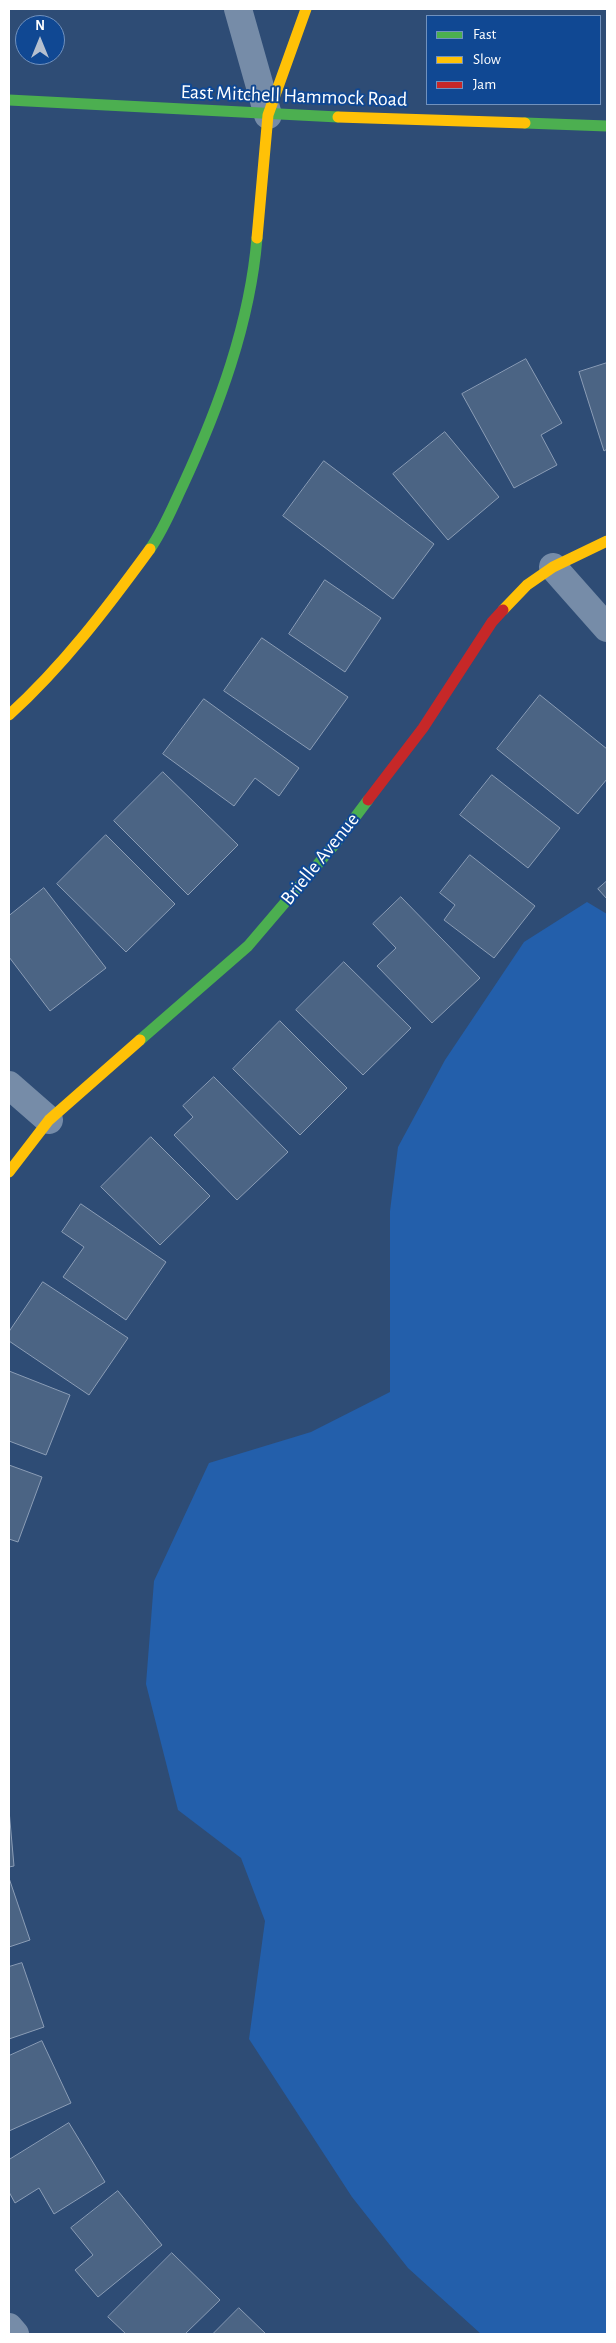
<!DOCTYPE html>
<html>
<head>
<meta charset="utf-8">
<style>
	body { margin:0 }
	#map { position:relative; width:616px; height:2343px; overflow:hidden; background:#2e4c75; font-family:"Alegreya Sans",sans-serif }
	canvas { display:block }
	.frame { position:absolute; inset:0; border:10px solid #fff; pointer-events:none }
	.legend { position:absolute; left:426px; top:15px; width:175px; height:90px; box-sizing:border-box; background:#104893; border:1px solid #7091be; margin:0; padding:6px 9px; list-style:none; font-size:15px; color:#fff }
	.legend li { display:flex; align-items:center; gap:10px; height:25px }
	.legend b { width:25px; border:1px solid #7091be }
	.north { position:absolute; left:15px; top:15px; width:50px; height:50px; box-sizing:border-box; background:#104893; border:1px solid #7091be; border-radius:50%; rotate:0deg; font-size:14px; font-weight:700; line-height:20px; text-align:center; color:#fff }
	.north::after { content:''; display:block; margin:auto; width:18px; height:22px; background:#b6c0cf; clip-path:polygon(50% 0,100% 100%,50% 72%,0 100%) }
</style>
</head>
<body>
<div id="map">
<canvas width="616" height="2343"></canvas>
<div class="frame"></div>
<ul class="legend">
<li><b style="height:6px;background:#4caf50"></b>Fast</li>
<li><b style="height:6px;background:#ffc107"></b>Slow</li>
<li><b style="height:6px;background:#c62828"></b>Jam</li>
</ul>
<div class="north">N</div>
</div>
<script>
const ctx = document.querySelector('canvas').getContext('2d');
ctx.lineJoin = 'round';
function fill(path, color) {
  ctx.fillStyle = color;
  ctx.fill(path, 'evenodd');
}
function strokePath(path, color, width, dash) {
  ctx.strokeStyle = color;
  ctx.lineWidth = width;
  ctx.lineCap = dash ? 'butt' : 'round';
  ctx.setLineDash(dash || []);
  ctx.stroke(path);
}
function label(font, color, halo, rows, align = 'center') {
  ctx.font = font + ' "Alegreya Sans",sans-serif';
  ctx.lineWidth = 4;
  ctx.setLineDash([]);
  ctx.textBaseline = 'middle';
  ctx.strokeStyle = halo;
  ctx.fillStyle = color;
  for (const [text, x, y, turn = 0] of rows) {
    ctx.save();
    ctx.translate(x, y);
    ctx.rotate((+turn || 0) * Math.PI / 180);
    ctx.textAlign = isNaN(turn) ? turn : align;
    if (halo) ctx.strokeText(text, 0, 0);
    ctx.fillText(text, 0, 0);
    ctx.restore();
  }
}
fill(new Path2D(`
	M587,902L607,914V2334H481L408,2268L352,2197L249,2039L265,1921L241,1858L178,1810L146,1684L154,1581L209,1463L311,1432L390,1392V1211L398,1147L445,1060L524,942Z`), '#235fab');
const building = new Path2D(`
	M526,359L562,423L541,435L557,465L514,488L462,394Z
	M607,363V449L604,451L579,372Z
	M445,432L499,497L448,540L393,474Z
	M324,461L434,544L393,599L283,516Z
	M325,580L381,618L345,672L289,634Z
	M262,638L348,697L310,750L224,691Z
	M540,695L607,749V779L578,814L497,749Z
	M204,699L299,768L279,796L255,778L234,806L163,754Z
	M163,772L238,845L188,895L114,821Z
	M492,775L560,828L528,868L460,815Z
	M106,835L175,904L126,952L57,884Z
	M470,855L535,906L494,958L444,920L455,905L440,893Z
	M607,881V899L598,889Z
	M44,888L106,968L50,1011L9,957V916Z
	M401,897L480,978L432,1023L377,966L396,948L373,924Z
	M344,962L411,1028L363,1075L296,1010Z
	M280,1021L347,1088L300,1135L233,1069Z
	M214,1077L288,1152L237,1200L174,1135L193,1117L183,1106Z
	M151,1137L210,1196L160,1245L101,1187Z
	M81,1204L166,1262L126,1320L63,1277L84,1247L62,1232Z
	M43,1282L128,1338L89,1395L9,1341V1332Z
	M9,1371L70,1395L46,1455L9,1441Z
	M9,1465L42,1477L18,1542L9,1539Z
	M9,1810L14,1866L9,1867Z
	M9,1878L30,1940L9,1947Z
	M22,1963L44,2027L9,2039V1967Z
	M42,2041L71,2103L9,2131V2056Z
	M69,2123L105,2182L54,2214L39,2188L15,2203L9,2192V2160Z
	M118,2191L162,2245L98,2297L75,2270L93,2255L71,2228Z
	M172,2253L220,2300L185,2334H126L108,2317Z
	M239,2308L266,2334H213Z`);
fill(building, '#4b6484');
strokePath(building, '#8b9db6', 1);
strokePath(new Path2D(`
	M238,9L268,115
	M553,567L607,628
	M9,1085L49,1120
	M9,2327L15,2334`), '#768ca8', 28);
strokePath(new Path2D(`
	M9,100L338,117
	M525,123L607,126
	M150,549C164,529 173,506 183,485C219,407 250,323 257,238
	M140,1040L248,946L335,844L368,800`), '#4caf50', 11);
strokePath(new Path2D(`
	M338,117L525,123
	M257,238L268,115L306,9
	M503,610L527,585L553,567L607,541
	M9,715C63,666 107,608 150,549
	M9,1172L49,1120L140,1040`), '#ffc107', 11);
strokePath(new Path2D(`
	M368,800L423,728L492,622L503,610`), '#c62828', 11);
label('20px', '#fff', '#104893', [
	["East Mitchell Hammock Road",294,96,2],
	["Brielle Avenue",320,859,-51]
]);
</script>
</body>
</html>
